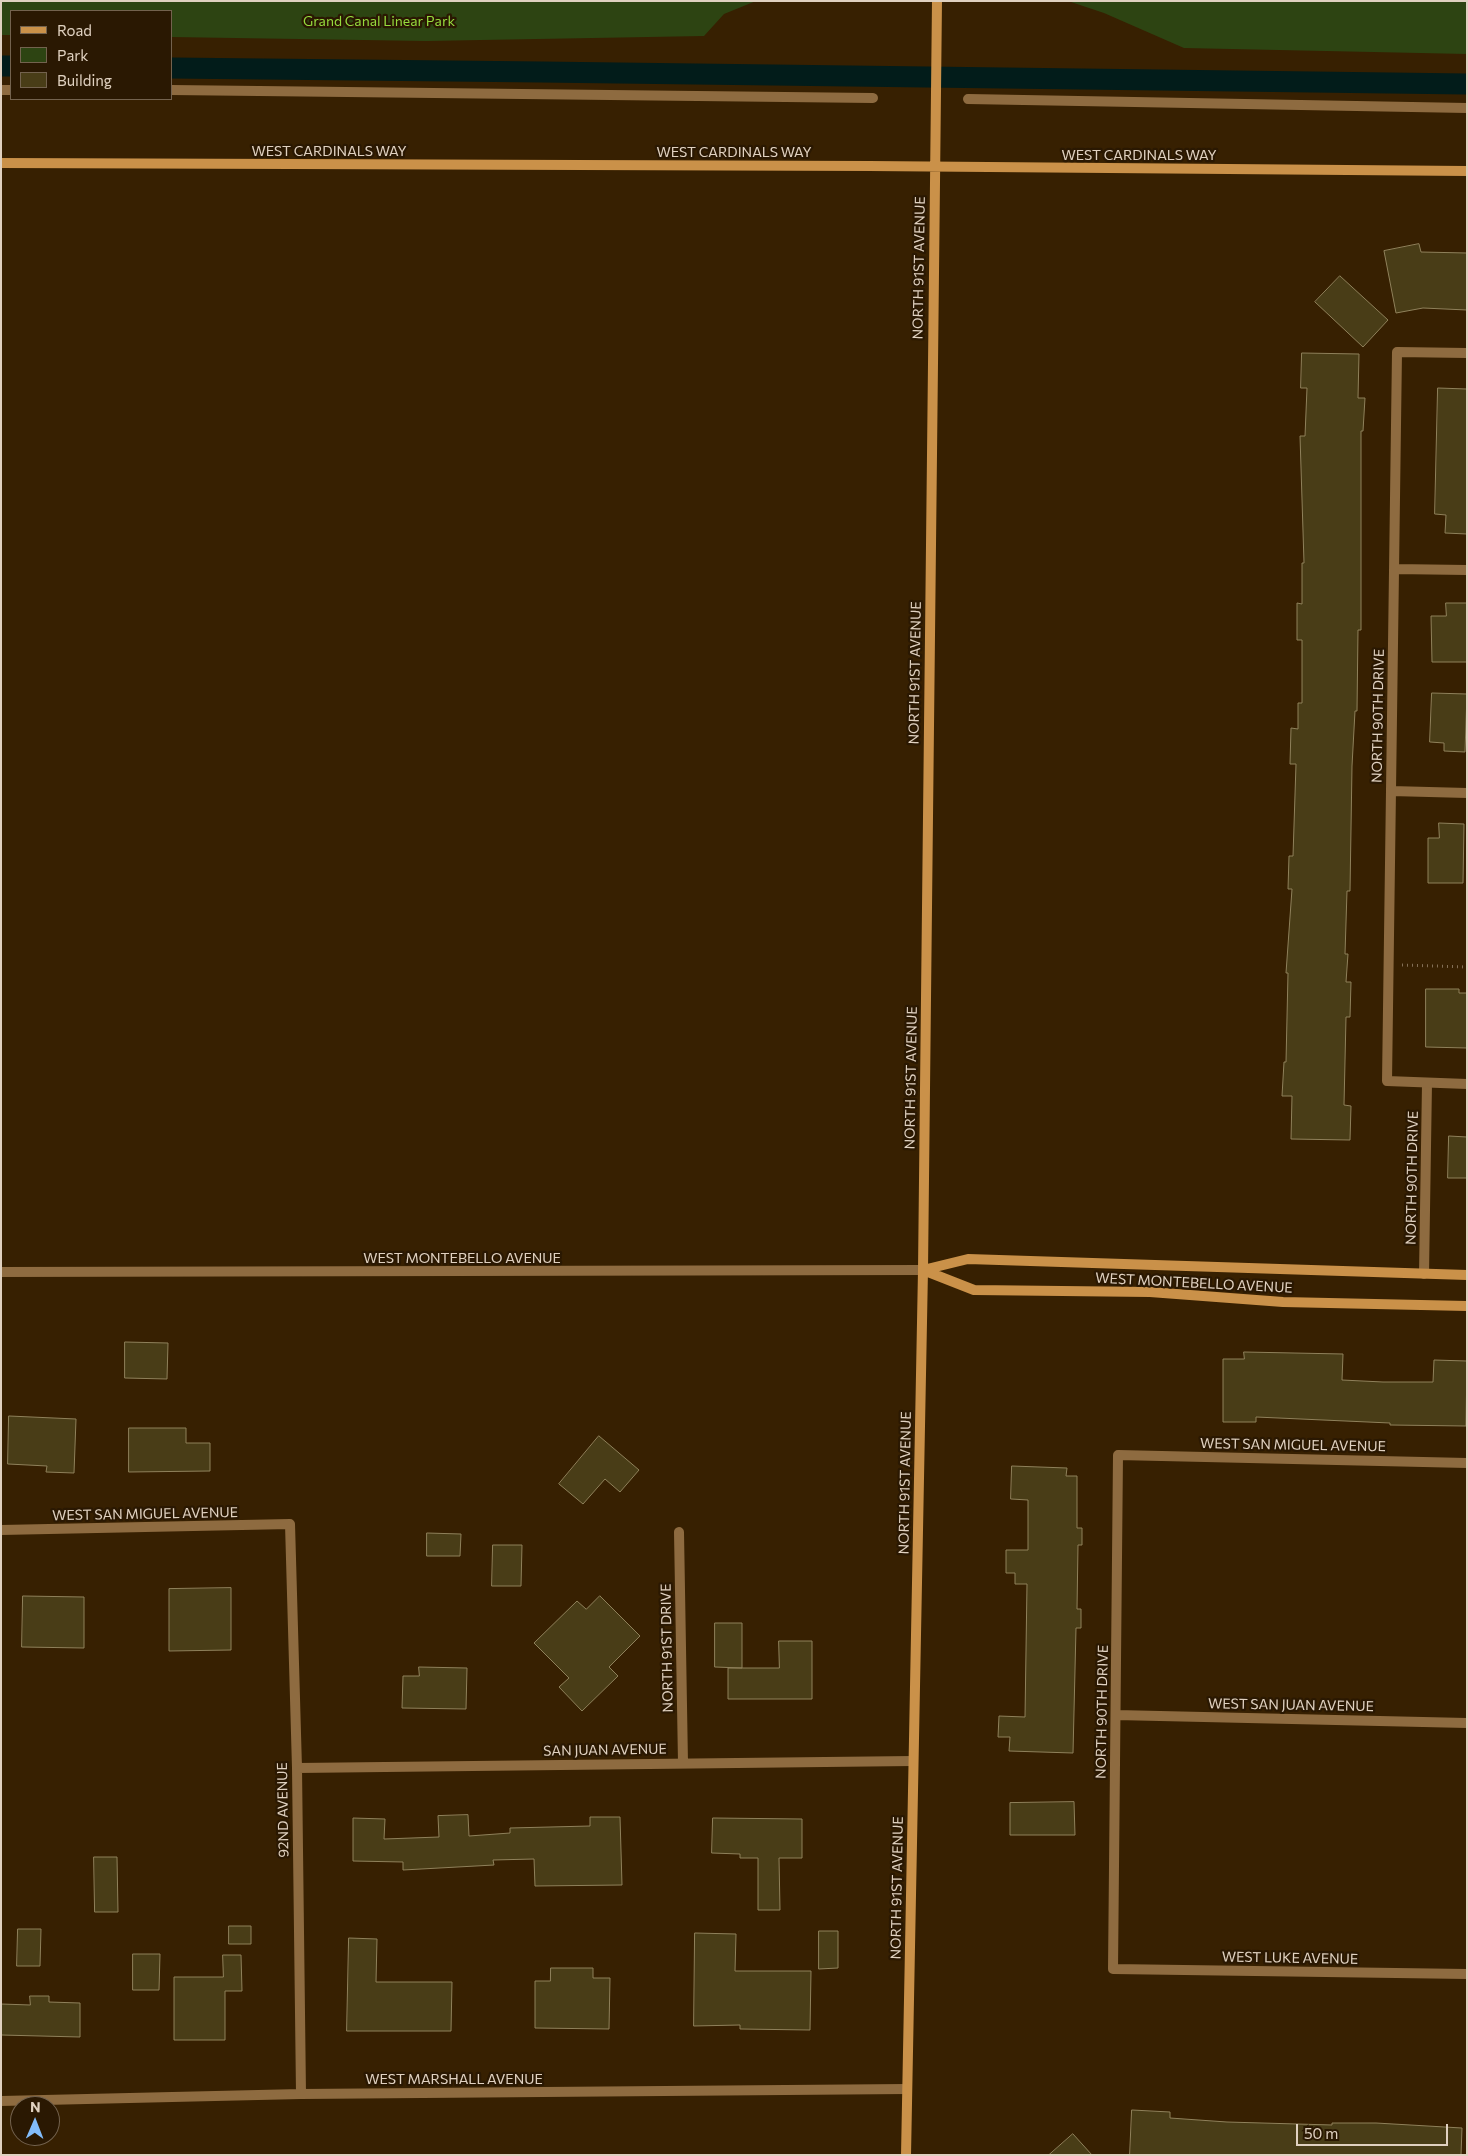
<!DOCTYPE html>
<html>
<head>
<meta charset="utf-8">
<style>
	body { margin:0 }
	#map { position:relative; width:1468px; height:2156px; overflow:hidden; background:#372001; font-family:Commissioner,sans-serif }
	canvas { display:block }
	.frame { position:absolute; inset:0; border:2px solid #e0d1c0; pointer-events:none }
	.legend { position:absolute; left:10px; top:10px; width:162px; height:90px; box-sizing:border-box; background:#2a1802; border:1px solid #73624e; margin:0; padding:6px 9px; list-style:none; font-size:15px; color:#e0d1c0 }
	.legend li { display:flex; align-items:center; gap:10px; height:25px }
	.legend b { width:25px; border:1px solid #73624e }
	.north { position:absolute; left:10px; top:2096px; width:50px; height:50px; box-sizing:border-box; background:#2a1802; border:1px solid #73624e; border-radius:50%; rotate:1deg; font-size:14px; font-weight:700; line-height:20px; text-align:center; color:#e0d1c0 }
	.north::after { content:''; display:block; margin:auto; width:18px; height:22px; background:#82bcfa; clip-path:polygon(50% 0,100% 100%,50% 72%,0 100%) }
	.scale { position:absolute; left:1296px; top:2124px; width:152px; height:22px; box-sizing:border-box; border:2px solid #e0d1c0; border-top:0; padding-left:6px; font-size:15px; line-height:18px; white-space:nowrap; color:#e0d1c0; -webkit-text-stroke:4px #2a1802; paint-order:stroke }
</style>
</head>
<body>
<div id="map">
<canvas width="1468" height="2156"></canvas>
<div class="frame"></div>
<ul class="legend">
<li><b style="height:6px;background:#ca9149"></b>Road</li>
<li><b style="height:14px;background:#2d4412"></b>Park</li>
<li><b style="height:14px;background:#493d17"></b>Building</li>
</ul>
<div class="north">N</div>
<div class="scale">50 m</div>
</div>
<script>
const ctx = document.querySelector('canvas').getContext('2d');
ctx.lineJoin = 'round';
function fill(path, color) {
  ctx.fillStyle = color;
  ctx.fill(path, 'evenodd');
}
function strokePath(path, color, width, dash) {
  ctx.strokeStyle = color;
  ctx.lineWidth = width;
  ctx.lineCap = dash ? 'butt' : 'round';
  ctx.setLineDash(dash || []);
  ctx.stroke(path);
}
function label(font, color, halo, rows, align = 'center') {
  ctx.font = font + ' Commissioner,sans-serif';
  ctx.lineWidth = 4.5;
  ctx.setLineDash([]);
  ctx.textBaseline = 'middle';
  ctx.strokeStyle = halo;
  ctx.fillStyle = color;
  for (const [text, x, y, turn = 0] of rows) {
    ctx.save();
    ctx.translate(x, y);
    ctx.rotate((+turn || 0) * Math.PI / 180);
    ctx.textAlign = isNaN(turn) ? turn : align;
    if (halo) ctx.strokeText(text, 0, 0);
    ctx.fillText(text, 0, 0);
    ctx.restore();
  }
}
fill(new Path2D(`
	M1,1H756L724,14L704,36L426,41L171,37V11H11V35H1Z
	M1068,1H1467V54L1184,48L1104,13Z`), '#2d4412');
strokePath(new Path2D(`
	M1,66H11
	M171,68C603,73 1035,76 1467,84`), '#021c1a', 21);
const building = new Path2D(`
	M1419,244L1421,252L1467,253V310L1423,308L1396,313L1384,251Z
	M1340,276L1388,320L1363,347L1315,302Z
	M1302,353L1359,354L1358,398H1365L1363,431H1361V630H1358L1357,711H1355L1352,766L1350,891H1347L1345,954H1348L1346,982H1351L1350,1017H1346L1344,1105L1351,1106L1350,1140L1291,1139L1292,1096H1282L1284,1062H1286L1288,973H1286L1292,889H1288L1289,856H1293L1296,764H1290L1291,728L1298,729V703H1302V640H1297V603L1302,604V563H1304L1300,436H1305L1307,388H1301Z
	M1438,388L1467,389V534L1445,533L1446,515L1435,514Z
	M1446,603H1467V662H1432L1431,616H1446Z
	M1432,693L1467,694L1465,752L1444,751V743L1430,742Z
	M1439,823L1464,824L1463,883H1428V838H1439Z
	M1426,989H1459V993H1467V1048L1426,1047Z
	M1449,1136L1467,1137V1178H1448Z
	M125,1342L168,1343L167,1379L125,1378Z
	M1244,1352L1343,1354L1342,1380L1383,1382H1433L1434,1360L1467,1361L1466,1426L1390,1425V1423L1256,1417V1422H1223V1359H1244Z
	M9,1416L76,1419L74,1473L46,1472L47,1466L8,1464Z
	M129,1428H186V1443H210V1471L129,1472Z
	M599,1436L639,1470L620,1492L605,1479L583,1504L559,1484Z
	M1012,1466L1067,1468L1066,1476H1077V1528H1082V1545H1078L1077,1609H1081V1628H1076L1073,1753L1009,1751L1010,1737H998L999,1716L1025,1717L1027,1584H1015V1573H1006V1550H1028V1500L1011,1499Z
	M427,1533L461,1534L460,1556H427Z
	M493,1545H522L521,1586H492Z
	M231,1588V1650L169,1651V1589Z
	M23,1596L84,1597V1648L22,1647Z
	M600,1596L640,1636L609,1667L618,1676L582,1711L559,1687L569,1678L534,1643L577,1601L586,1609Z
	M715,1623H742V1668L715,1667Z
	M779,1641H812V1699H728V1668H779Z
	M419,1667L467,1668L466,1709L402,1708L403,1676H419Z
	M1074,1802L1075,1835H1010V1803Z
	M468,1815L469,1836L510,1833V1828L590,1826V1817H620L622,1885L535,1886L534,1859L493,1860L494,1865L403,1870V1862L353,1861V1818L385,1819L384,1839L439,1837L438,1816Z
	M713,1818L802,1819V1858H779L780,1910H758V1858H740V1854L712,1853Z
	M94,1857H117L118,1912H95Z
	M229,1926H251V1944H229Z
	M18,1929H41L40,1966H17Z
	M819,1931H838V1968L819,1969Z
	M695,1933L736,1934L735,1971H811L810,2030L740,2029V2025L694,2026Z
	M349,1938L377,1939L376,1982H452L451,2031H347Z
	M133,1954H160L159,1990H133Z
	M223,1955H241L242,1991H225V2040H174V1977H223Z
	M551,1968H593V1978H610L609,2029L535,2028V1981H550Z
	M30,1996H49V2002L80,2003V2037L1,2035V2004L30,2005Z
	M1132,2110L1170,2112V2118L1227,2122L1332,2125V2123H1376L1462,2128L1461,2155H1130Z
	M1073,2134L1092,2155H1049Z`);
fill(building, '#493d17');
strokePath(building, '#8f815b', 1);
strokePath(new Path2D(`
	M1402,965L1467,967`), '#836f56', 3, [1, 4]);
strokePath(new Path2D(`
	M1,90H11
	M171,90L873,98
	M968,99L1467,108
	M1424,1274L1427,1083`), '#8e6b40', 10);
strokePath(new Path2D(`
	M1467,353L1397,352L1387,1081L1467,1084
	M1394,569L1467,570
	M1391,791L1467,793
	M1,1272L923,1270
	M1467,1463L1118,1455L1113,1969L1467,1974
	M1,1530L290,1524L297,1768L301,2094
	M679,1532L683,1763
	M1116,1715L1467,1723
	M297,1768L913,1761
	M1,2101L301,2094L907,2089`), '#8e6b40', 10);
strokePath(new Path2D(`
	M1,163L869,166L1467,171
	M923,1270L974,1290L1150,1292L1283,1302L1467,1306
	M923,1270L968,1259L1467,1275
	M906,2155L923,1270L937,1`), '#ca9149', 10);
label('14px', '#95da3d', '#2a1802', [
	["Grand Canal Linear Park",379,21]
]);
label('14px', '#e0d1c0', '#2a1802', [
	["WEST CARDINALS WAY",329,151],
	["WEST CARDINALS WAY",734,152],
	["WEST CARDINALS WAY",1139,155],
	["NORTH 91ST AVENUE",919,268,-89],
	["NORTH 91ST AVENUE",915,673,-89],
	["NORTH 90TH DRIVE",1378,716,-89],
	["NORTH 91ST AVENUE",911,1078,-89],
	["NORTH 90TH DRIVE",1412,1178,-89],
	["WEST MONTEBELLO AVENUE",462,1258],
	["WEST MONTEBELLO AVENUE",1194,1283,3],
	["WEST SAN MIGUEL AVENUE",1293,1445,1],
	["NORTH 91ST AVENUE",905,1483,-89],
	["WEST SAN MIGUEL AVENUE",145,1514,-1],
	["NORTH 91ST DRIVE",667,1648,-91],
	["WEST SAN JUAN AVENUE",1291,1705,1],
	["NORTH 90TH DRIVE",1102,1712,-89],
	["SAN JUAN AVENUE",605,1750,-1],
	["92ND AVENUE",283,1810,-91],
	["NORTH 91ST AVENUE",897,1888,-89],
	["WEST LUKE AVENUE",1290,1958,1],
	["WEST MARSHALL AVENUE",454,2079]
]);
</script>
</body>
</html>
